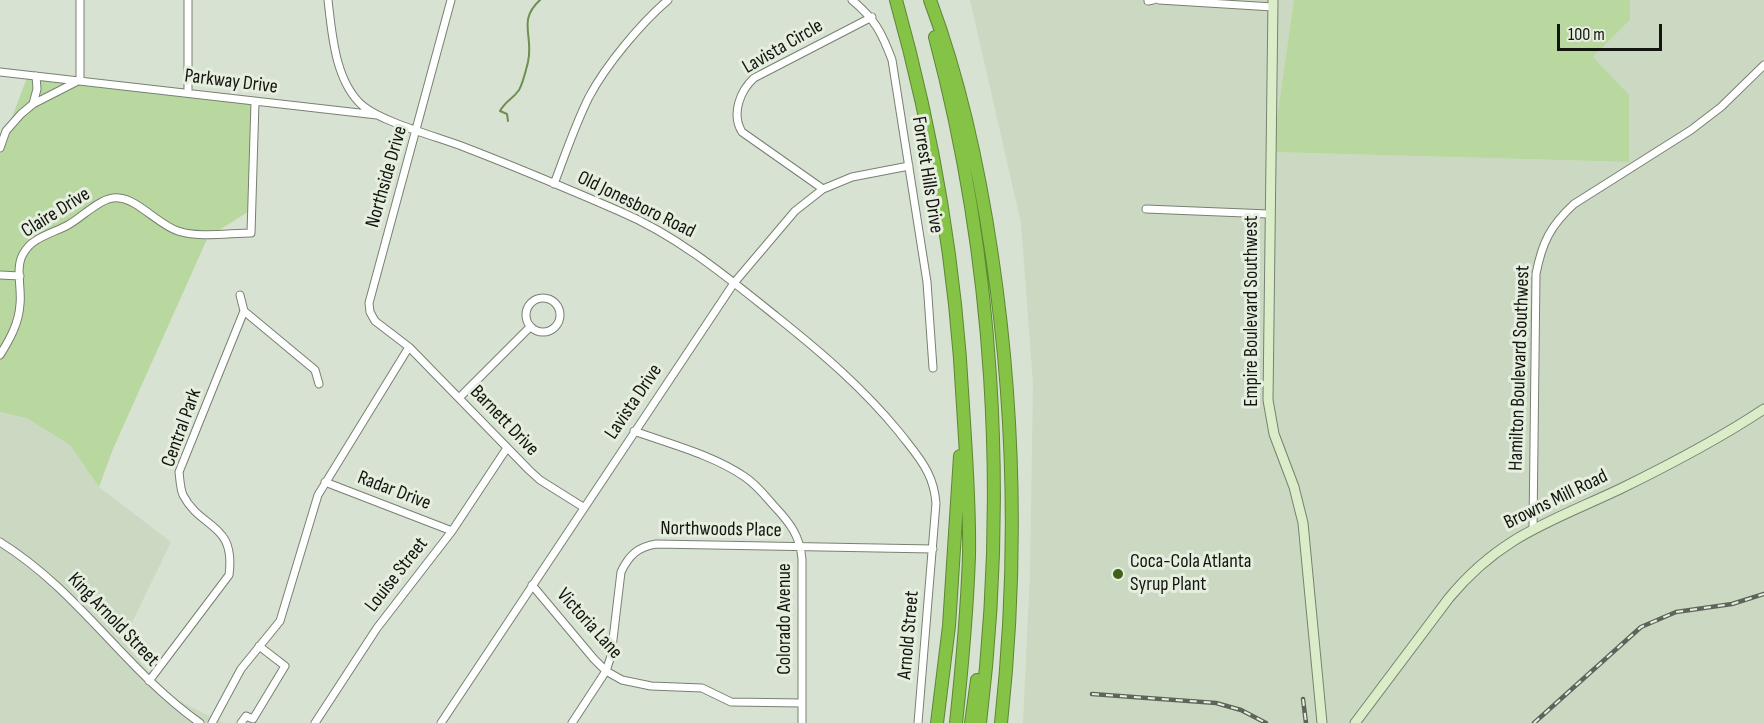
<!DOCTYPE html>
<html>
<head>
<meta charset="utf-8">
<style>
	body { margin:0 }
	#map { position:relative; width:1764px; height:723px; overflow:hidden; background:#d8e2d2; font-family:"Sofia Sans Condensed",sans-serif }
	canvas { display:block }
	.scale { position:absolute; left:1557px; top:24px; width:105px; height:27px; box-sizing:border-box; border:3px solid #121510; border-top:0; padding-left:8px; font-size:18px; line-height:21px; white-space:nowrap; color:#121510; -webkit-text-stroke:4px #e6efdf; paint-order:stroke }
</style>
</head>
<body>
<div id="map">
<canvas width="1764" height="723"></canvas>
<div class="scale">100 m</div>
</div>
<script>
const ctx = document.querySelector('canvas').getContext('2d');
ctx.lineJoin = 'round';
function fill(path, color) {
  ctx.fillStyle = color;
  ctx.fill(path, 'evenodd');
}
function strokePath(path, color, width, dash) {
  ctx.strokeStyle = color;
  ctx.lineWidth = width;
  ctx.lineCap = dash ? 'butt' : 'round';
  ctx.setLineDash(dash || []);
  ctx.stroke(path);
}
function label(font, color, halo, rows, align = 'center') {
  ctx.font = font + ' "Sofia Sans Condensed",sans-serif';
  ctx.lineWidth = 6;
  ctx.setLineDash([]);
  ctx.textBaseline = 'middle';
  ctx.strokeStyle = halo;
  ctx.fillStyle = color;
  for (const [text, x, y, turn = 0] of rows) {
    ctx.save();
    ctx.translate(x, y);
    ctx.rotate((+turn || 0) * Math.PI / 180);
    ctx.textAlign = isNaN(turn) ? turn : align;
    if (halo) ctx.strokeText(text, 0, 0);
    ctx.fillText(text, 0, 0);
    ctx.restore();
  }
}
fill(new Path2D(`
	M970,0H1294L1272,152L1628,162L1629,96L1593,57L1630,20V0H1764V723H1023L1030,572L1033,384L1021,223Z
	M0,412L27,417L70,445L99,487L171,542L123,641L168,695L223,723H0Z`), '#cbd8c2');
fill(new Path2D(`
	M1294,0H1630V20L1593,57L1629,95V162L1272,152Z
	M28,75L251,103V210L208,237L113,449L99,487L70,445L27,418L0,412V149Z`), '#b8d8a0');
strokePath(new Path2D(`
	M508,121L507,114L500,111C506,100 513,99 519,90C523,83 526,70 528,62C534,35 517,21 540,0`), '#6d8f4f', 2);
const street = new Path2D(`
	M328,0C332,34 335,82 363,106C382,122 438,137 464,147C516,167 568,189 619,211C678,236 727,277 777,317C822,353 863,388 899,432C909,445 921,458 928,473C933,483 935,492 936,503L918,723
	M451,0L369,303L370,312L375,321L409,347L529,470L540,480L583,507
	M852,0C875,19 882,33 892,60L927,282L933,368
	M1159,0L1273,7
	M1148,1L1153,0
	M0,72L377,115
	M80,80V0
	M188,93V0
	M33,104L80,80
	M0,148L6,131L21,114L33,104L37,89L36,76
	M554,184C565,155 575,125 589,97C606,65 641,23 668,0
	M823,189L742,132C731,114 740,91 754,78L872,17
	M1146,209L1269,214
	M0,275L20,276
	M240,295L244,311
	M526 315a17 17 0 1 1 34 0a17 17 0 1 1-34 0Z
	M244,311L315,370L319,384
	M0,355C10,339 19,323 20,304C22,289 15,268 23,254C26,249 30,244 35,241C45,234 57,231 68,225C83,217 101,196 119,198C137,199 159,225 178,231C198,238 230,233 251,233L255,102
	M459,398L530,327
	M634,431C670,444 713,455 745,477C757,485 766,497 775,507C790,523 800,536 802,559V723
	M325,482L452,531
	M1533,528L1536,274C1542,243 1550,226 1574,204L1691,130L1721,107L1764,65
	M0,542C79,591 124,669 200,723
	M532,585L594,659L606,671L622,680L651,686L702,688L731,702L802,703
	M149,681L229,575C236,522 201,530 183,495C180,488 180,479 179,472L244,311
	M212,723L241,669L280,621L318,495L409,347
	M241,723L246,716L253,719L285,666L259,646
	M315,723L377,628L452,531L507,448
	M441,723L734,283L795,211L823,189L852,177L909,166
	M572,723L606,671L611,656L621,572C629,555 638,547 656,544L933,549`);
const secondary = new Path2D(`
	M1273,0L1268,400L1274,434L1294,487L1303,523L1322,723
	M1355,723L1449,598C1500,536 1550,522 1620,489C1669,465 1719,439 1764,409`);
const highway = new Path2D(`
	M896,0C934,135 956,266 963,406C966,456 970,506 969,556C967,612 962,667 956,723
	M930,0C961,83 979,168 992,256C1015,411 1018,567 1001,723
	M935,37C994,259 1008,495 980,723
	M937,723L949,626L960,456
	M971,723L977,680`);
strokePath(street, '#788072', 9);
strokePath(secondary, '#788072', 11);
strokePath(highway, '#5d8634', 14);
strokePath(street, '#fff', 7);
strokePath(secondary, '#daedc8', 9);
strokePath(highway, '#85c347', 12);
const rail = new Path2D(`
	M1092,694L1216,703L1241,710L1266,723
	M1303,699L1306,723
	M1534,723L1641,627L1676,612L1732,604L1764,594`);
strokePath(rail, '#5e645a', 4.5);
strokePath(rail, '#e6efdf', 2, [7]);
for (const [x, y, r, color] of [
	[1118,574,6,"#3f621a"]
]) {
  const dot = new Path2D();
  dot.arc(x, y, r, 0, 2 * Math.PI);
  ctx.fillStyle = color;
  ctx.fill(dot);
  strokePath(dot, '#e6efdf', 2);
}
label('20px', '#121510', '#e6efdf', [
	["Lavista Circle",783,47,-30],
	["Parkway Drive",231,82,7],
	["Forrest Hills Drive",927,175,81],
	["Northside Drive",387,177,-74],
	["Old Jonesboro Road",636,205,26],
	["Claire Drive",56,213,-32],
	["Empire Boulevard Southwest",1252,311,-90],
	["Hamilton Boulevard Southwest",1520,368,-88],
	["Lavista Drive",634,402,-56],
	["Barnett Drive",504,421,46],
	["Central Park",182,428,-70],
	["Radar Drive",394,491,21],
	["Browns Mill Road",1556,500,-26],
	["Northwoods Place",721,530,1],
	["Louise Street",397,575,-52],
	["Colorado Avenue",785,619,-90],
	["King Arnold Street",113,620,46],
	["Victoria Lane",589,624,48],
	["Arnold Street",909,635,-85]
]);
label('20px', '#121510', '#e6efdf', [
	["Coca-Cola Atlanta",1130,562],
	["Syrup Plant",1130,585]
], 'left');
</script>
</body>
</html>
